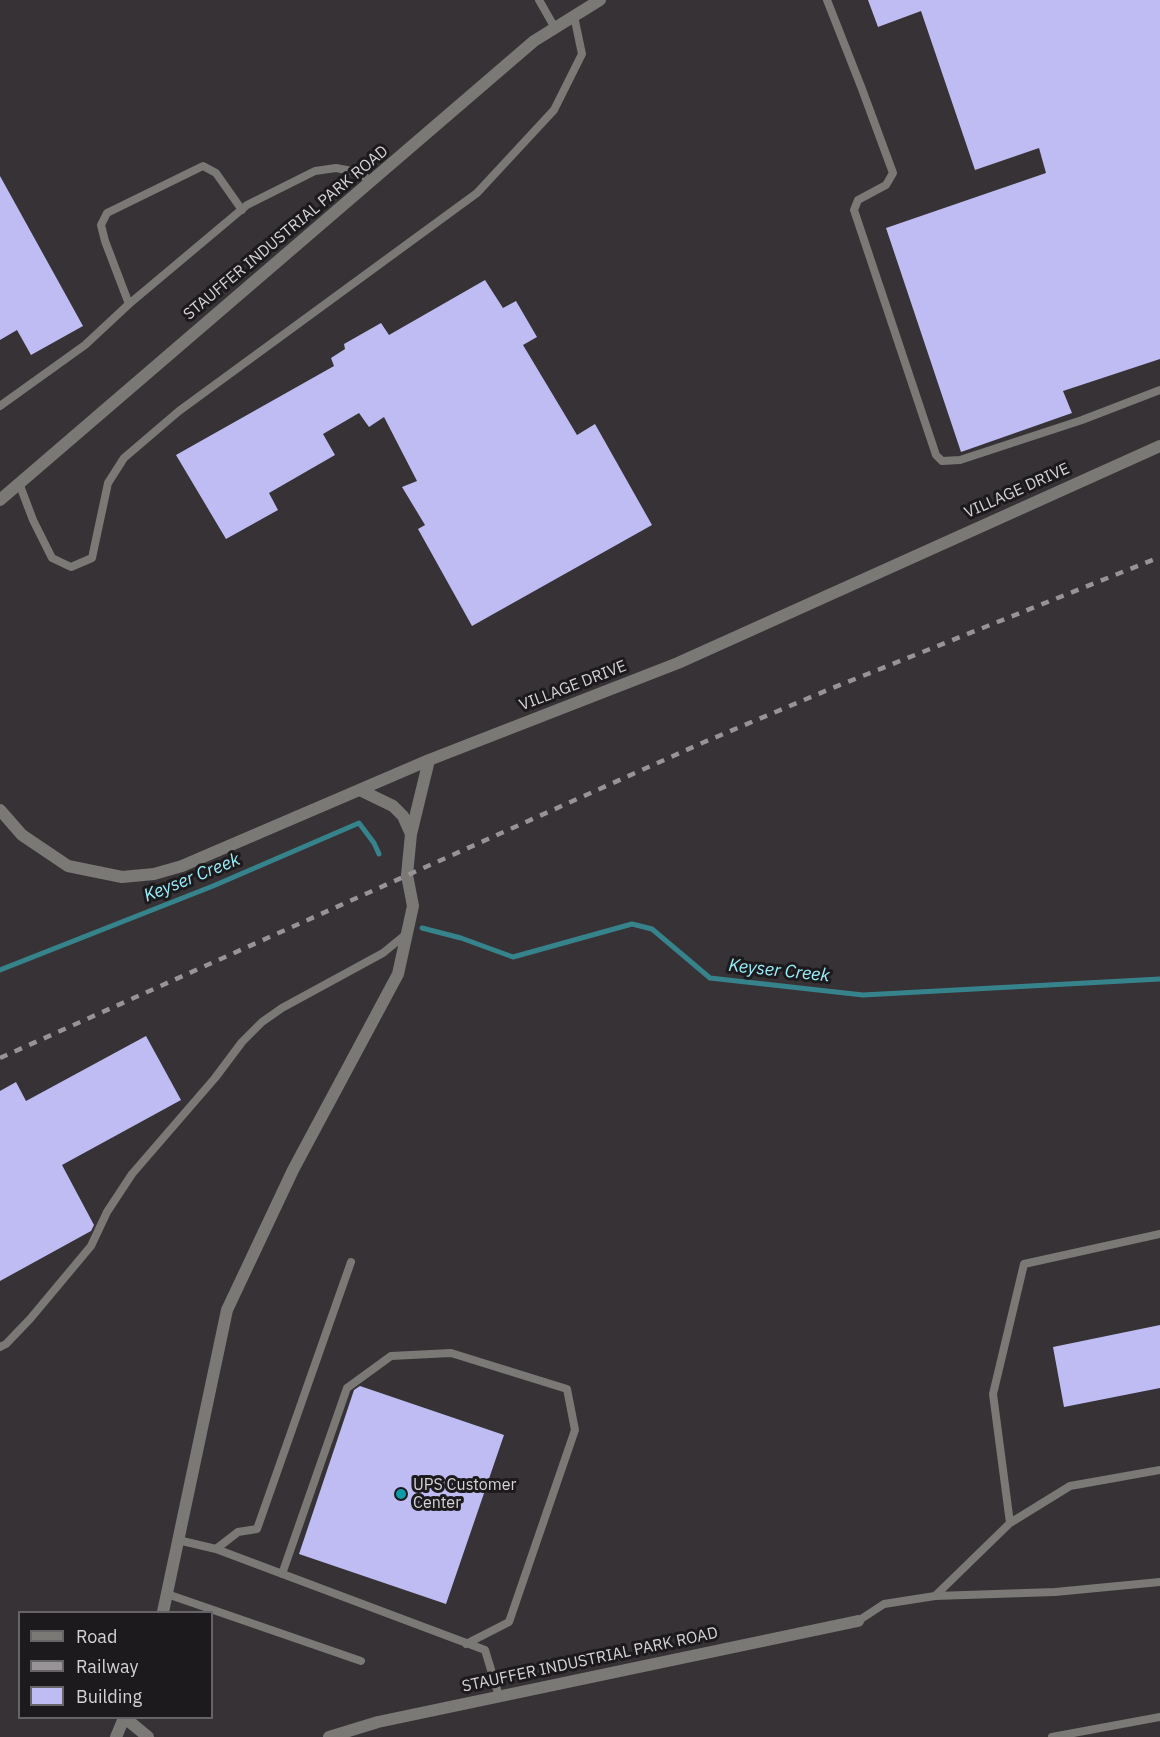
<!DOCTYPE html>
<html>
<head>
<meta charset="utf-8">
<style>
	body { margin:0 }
	#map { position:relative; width:1160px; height:1737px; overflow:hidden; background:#363236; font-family:"IBM Plex Sans",sans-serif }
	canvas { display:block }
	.legend { position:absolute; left:18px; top:1611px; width:195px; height:108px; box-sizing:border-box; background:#1c1a1c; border:2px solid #666466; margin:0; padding:8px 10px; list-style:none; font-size:18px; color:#d6d3d6 }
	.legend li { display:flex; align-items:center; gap:12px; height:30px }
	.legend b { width:30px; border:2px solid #666466 }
</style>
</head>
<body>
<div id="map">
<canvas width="1160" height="1737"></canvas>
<ul class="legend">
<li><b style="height:8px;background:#7a7976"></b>Road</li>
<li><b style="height:8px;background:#979397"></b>Railway</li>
<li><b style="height:16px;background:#bebcf3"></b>Building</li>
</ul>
</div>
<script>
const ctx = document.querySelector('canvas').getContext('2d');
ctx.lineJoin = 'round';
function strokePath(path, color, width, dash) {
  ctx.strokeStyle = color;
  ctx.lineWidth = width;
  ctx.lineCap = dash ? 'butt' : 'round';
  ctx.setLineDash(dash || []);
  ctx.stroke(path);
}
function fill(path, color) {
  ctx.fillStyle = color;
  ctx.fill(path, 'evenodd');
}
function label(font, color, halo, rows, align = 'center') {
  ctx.font = font + ' "IBM Plex Sans",sans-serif';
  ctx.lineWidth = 6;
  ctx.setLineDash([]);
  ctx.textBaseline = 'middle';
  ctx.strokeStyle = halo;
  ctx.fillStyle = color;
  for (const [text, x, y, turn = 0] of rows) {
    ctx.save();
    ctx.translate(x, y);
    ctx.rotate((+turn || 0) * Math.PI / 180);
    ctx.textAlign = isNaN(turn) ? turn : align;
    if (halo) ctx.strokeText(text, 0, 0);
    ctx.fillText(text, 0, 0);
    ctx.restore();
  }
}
strokePath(new Path2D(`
	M422,928L461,938L513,957L632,924L652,929L710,978L863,995L1160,979
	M0,970L213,886L359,823L374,843L379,854`), '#36838c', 5);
fill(new Path2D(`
	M868,0H1160V359L1063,391L1072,413L961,452L886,228L1046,173L1039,148L975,170L921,11L878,27Z
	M0,176L83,326L31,355L17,330L0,340Z
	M485,280L503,308L516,301L537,337L523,345L577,435L595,424L652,525L472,626L418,529L425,525L402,487L417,481L384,417L369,427L359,413L323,434L335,455L269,493L278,510L226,539L176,455L334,366L331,358L345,349L344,344L381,323L389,335Z
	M146,1036L181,1100L62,1165L94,1225L91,1231L0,1281V1091L16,1082L26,1101Z
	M1160,1325V1388L1064,1407L1053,1347Z
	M360,1386L504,1435L446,1604L299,1554L354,1390Z`), '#bebcf3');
strokePath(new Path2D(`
	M539,0L555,28
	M827,0L862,89L893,173L886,185L858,200L854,210L936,455L942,461L960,460L1082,420L1160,390
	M129,304L105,241L101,225L107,213L203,166L216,173L242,210
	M0,406L85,345L129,304L247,205L315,171L336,168L357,172L371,181
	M19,483L33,520L52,558L71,567L92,558L108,483L124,458L179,411L477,193L554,110L582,54L574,16
	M0,1347L6,1344L30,1319L91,1246L107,1212L132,1174L215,1078L242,1042L262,1022L282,1008L383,953L405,935
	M1010,1523L993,1394L1024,1264L1160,1234
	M178,1540L216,1549L238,1532L257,1529L351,1262
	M216,1549L485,1650L499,1696
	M282,1574L347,1388L391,1356L451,1353L567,1389L575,1430L509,1622L466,1644
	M167,1594L361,1661
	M935,1596L1055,1592L1160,1582
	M858,1621L884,1604L935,1596L1010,1523L1070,1486L1160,1470
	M1052,1737L1160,1717`), '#7a7976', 8);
strokePath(new Path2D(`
	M0,500L534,41L600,0
	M360,790L393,806L403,816L411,834
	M0,810L22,835L68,866L122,877L154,874L182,866L429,760L678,663L1160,446
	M163,1612L227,1310L293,1170L398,974L413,906L407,875L411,834L429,760
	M125,1718L148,1737
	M116,1737L124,1718
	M329,1737L378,1722L858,1621`), '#7a7976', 12);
strokePath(new Path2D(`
	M0,1058L702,743L830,689L1160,557`), '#979397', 4.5, [8, 8]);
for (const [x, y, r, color] of [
	[401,1494,6,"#0f9aa8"]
]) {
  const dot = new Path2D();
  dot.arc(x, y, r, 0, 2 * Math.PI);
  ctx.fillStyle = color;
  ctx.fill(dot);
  strokePath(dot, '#1c1a1c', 2);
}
label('16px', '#d6d3d6', '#1c1a1c', [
	["STAUFFER INDUSTRIAL PARK ROAD",286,233,-40],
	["VILLAGE DRIVE",1017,491,-24],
	["VILLAGE DRIVE",573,686,-21],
	["STAUFFER INDUSTRIAL PARK ROAD",590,1660,-12]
]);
label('16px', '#d6d3d6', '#1c1a1c', [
	["UPS Customer",413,1485],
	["Center",413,1503]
], 'left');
label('italic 18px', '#99effb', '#1c1a1c', [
	["Keyser Creek",192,878,-22],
	["Keyser Creek",779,971,6]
]);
</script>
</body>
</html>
